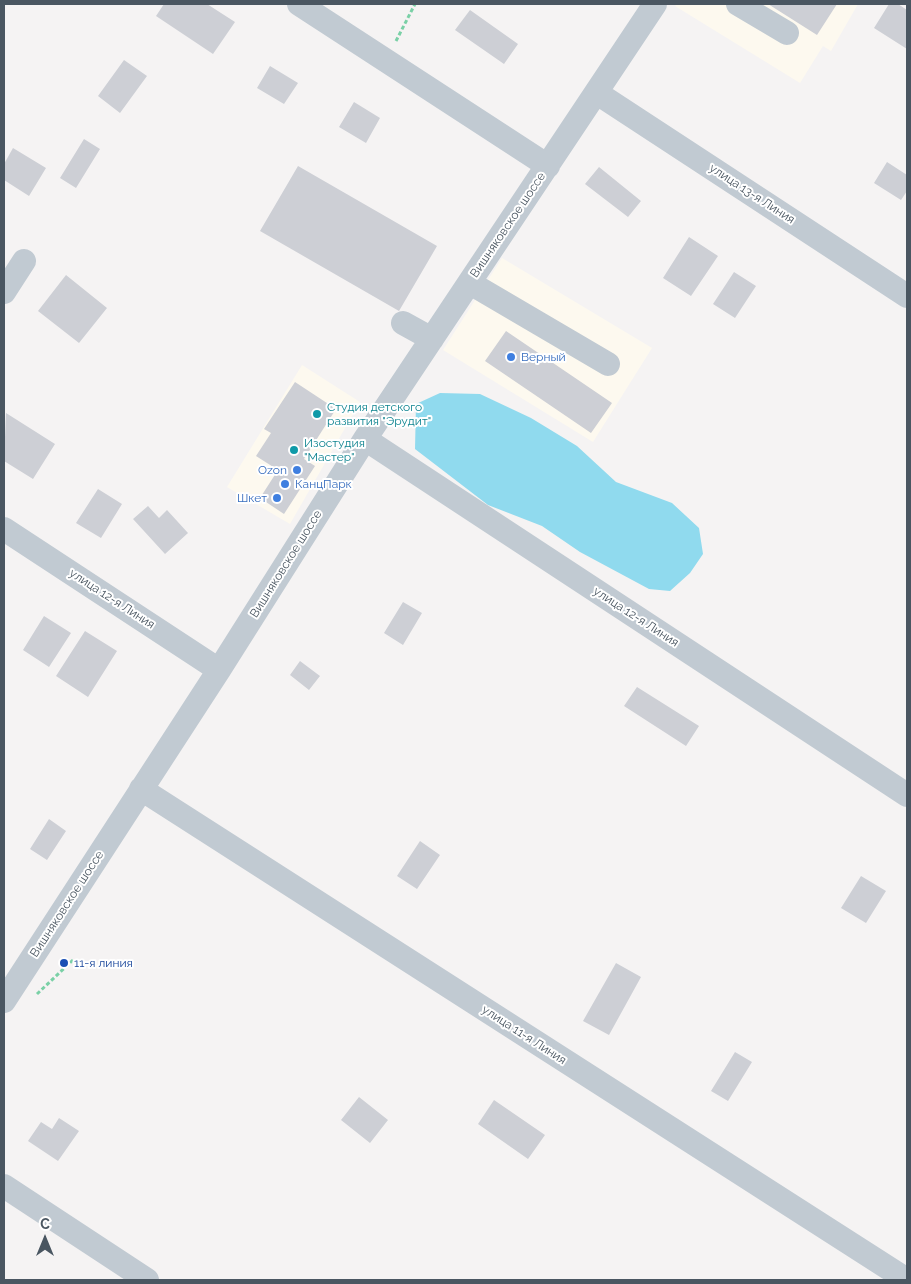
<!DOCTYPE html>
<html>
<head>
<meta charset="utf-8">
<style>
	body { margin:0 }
	#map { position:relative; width:911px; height:1284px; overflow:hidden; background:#f5f3f3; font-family:Raleway,sans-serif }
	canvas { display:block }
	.frame { position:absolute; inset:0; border:5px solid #4a5661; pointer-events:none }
	.north { position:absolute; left:20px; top:1214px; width:50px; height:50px; -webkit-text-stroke:4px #fff; paint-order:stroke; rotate:0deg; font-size:14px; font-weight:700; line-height:20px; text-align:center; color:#4a5661 }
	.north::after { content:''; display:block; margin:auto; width:18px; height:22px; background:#4a5661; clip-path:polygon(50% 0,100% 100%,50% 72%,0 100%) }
</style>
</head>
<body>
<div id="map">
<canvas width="911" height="1284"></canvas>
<div class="frame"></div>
<div class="north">С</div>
</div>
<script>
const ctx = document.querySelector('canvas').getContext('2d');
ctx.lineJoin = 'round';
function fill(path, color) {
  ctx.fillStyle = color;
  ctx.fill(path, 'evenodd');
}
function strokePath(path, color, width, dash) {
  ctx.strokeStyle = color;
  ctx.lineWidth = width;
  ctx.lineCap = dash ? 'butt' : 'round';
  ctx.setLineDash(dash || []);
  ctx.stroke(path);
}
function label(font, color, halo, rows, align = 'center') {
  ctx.font = font + ' Raleway,sans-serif';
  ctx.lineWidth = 4;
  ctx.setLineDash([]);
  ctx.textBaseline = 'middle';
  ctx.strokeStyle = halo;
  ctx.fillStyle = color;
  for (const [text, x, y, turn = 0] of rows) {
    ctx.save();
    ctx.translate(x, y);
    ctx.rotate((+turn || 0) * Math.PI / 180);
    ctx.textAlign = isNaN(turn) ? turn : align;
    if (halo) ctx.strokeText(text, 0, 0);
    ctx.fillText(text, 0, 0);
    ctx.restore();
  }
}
fill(new Path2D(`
	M677,4H858L831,51L823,46L800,83L675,6Z
	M502,258L652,348L593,442L443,350Z
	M302,365L360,402L290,524L227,487Z`), '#fdf9ef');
fill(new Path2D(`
	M440,393L480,394L531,418L577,446L616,482L672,503L699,528L703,554L690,573L670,591L649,589L580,552L542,526L488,505L415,449L416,404Z`), '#90daee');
fill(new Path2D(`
	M164,4H207L235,22L213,54L156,16Z
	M768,4H837L817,35Z
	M889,4H898L907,10V49L874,28Z
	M470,10L518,44L504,64L455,30Z
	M124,60L147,76L120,113L98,96Z
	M270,66L298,83L284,104L257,88Z
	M354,102L380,118L366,143L339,127Z
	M84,139L100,149L76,188L60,178Z
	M13,148L46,168L29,196L4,180V164Z
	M887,162L907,175V191L901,200L874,183Z
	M298,166L437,246L399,311L260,231Z
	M599,167L641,201L628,217L585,184Z
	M689,237L718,256L691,296L663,278Z
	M734,272L756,286L735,318L713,304Z
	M66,275L107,308L79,343L38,311Z
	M506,331L612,403L591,433L485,361Z
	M295,382L336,409L304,459L315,466L284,514L260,498L278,470L256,456L271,433L264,429Z
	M6,413L55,444L33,479L4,461Z
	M98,489L122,504L101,538L76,523Z
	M148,506L159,518L167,510L188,533L165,554L133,519Z
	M403,602L422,613L403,645L384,633Z
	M44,616L71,633L49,667L23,650Z
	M85,631L117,651L88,697L56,676Z
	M300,661L320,676L309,690L290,675Z
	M637,687L699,726L686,746L624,706Z
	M49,819L66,831L47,860L30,849Z
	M420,841L440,855L417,889L397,876Z
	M861,876L886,891L866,923L841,908Z
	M616,963L641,977L609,1035L583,1021Z
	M735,1052L752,1062L728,1101L711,1091Z
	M359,1097L388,1120L370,1143L341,1120Z
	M494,1100L545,1135L528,1159L478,1124Z
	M59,1118L79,1131L58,1161L28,1141L41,1122L52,1129Z`), '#cdcfd5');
strokePath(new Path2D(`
	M396,41L415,4
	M37,994L74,959`), '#7ad0a6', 3, [4, 2.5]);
strokePath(new Path2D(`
	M299,4L548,166
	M738,4L787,33
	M597,93L907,296
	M470,283L608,364
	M4,292L24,261
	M403,323L432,339
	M365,439L907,795
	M4,529L219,670
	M141,789L907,1280
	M4,1001L219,670L365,439L655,4
	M4,1186L147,1280`), '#c1cad2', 24);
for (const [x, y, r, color] of [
	[511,357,5,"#3f7fe0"],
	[317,414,5,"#0f9aa8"],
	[294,450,5,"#0f9aa8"],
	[297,470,5,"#3f7fe0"],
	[285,484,5,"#3f7fe0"],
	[277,498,5,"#3f7fe0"],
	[64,963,5,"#1a4fb4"]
]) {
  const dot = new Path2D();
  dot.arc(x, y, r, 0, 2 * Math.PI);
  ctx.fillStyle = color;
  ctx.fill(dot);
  strokePath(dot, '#fff', 2);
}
label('12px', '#4a5661', '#fff', [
	["улица 13-я Линия",752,194,33],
	["Вишняковское шоссе",508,225,-56],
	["Вишняковское шоссе",286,564,-58],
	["улица 12-я Линия",112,599,33],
	["улица 12-я Линия",636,617,33],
	["Вишняковское шоссе",67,904,-57],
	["улица 11-я Линия",524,1035,33]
]);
label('12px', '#366cbe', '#fff', [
	["Верный",521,357],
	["Ozon",287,470,"right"],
	["КанцПарк",295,484],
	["Шкет",267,498,"right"]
], 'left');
label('12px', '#0d838f', '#fff', [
	["Студия детского",327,407],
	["развития \"Эрудит\"",327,421],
	["Изостудия",304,443],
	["\"Мастер\"",304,457]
], 'left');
label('12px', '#164399', '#fff', [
	["11-я линия",74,963]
], 'left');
</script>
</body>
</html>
